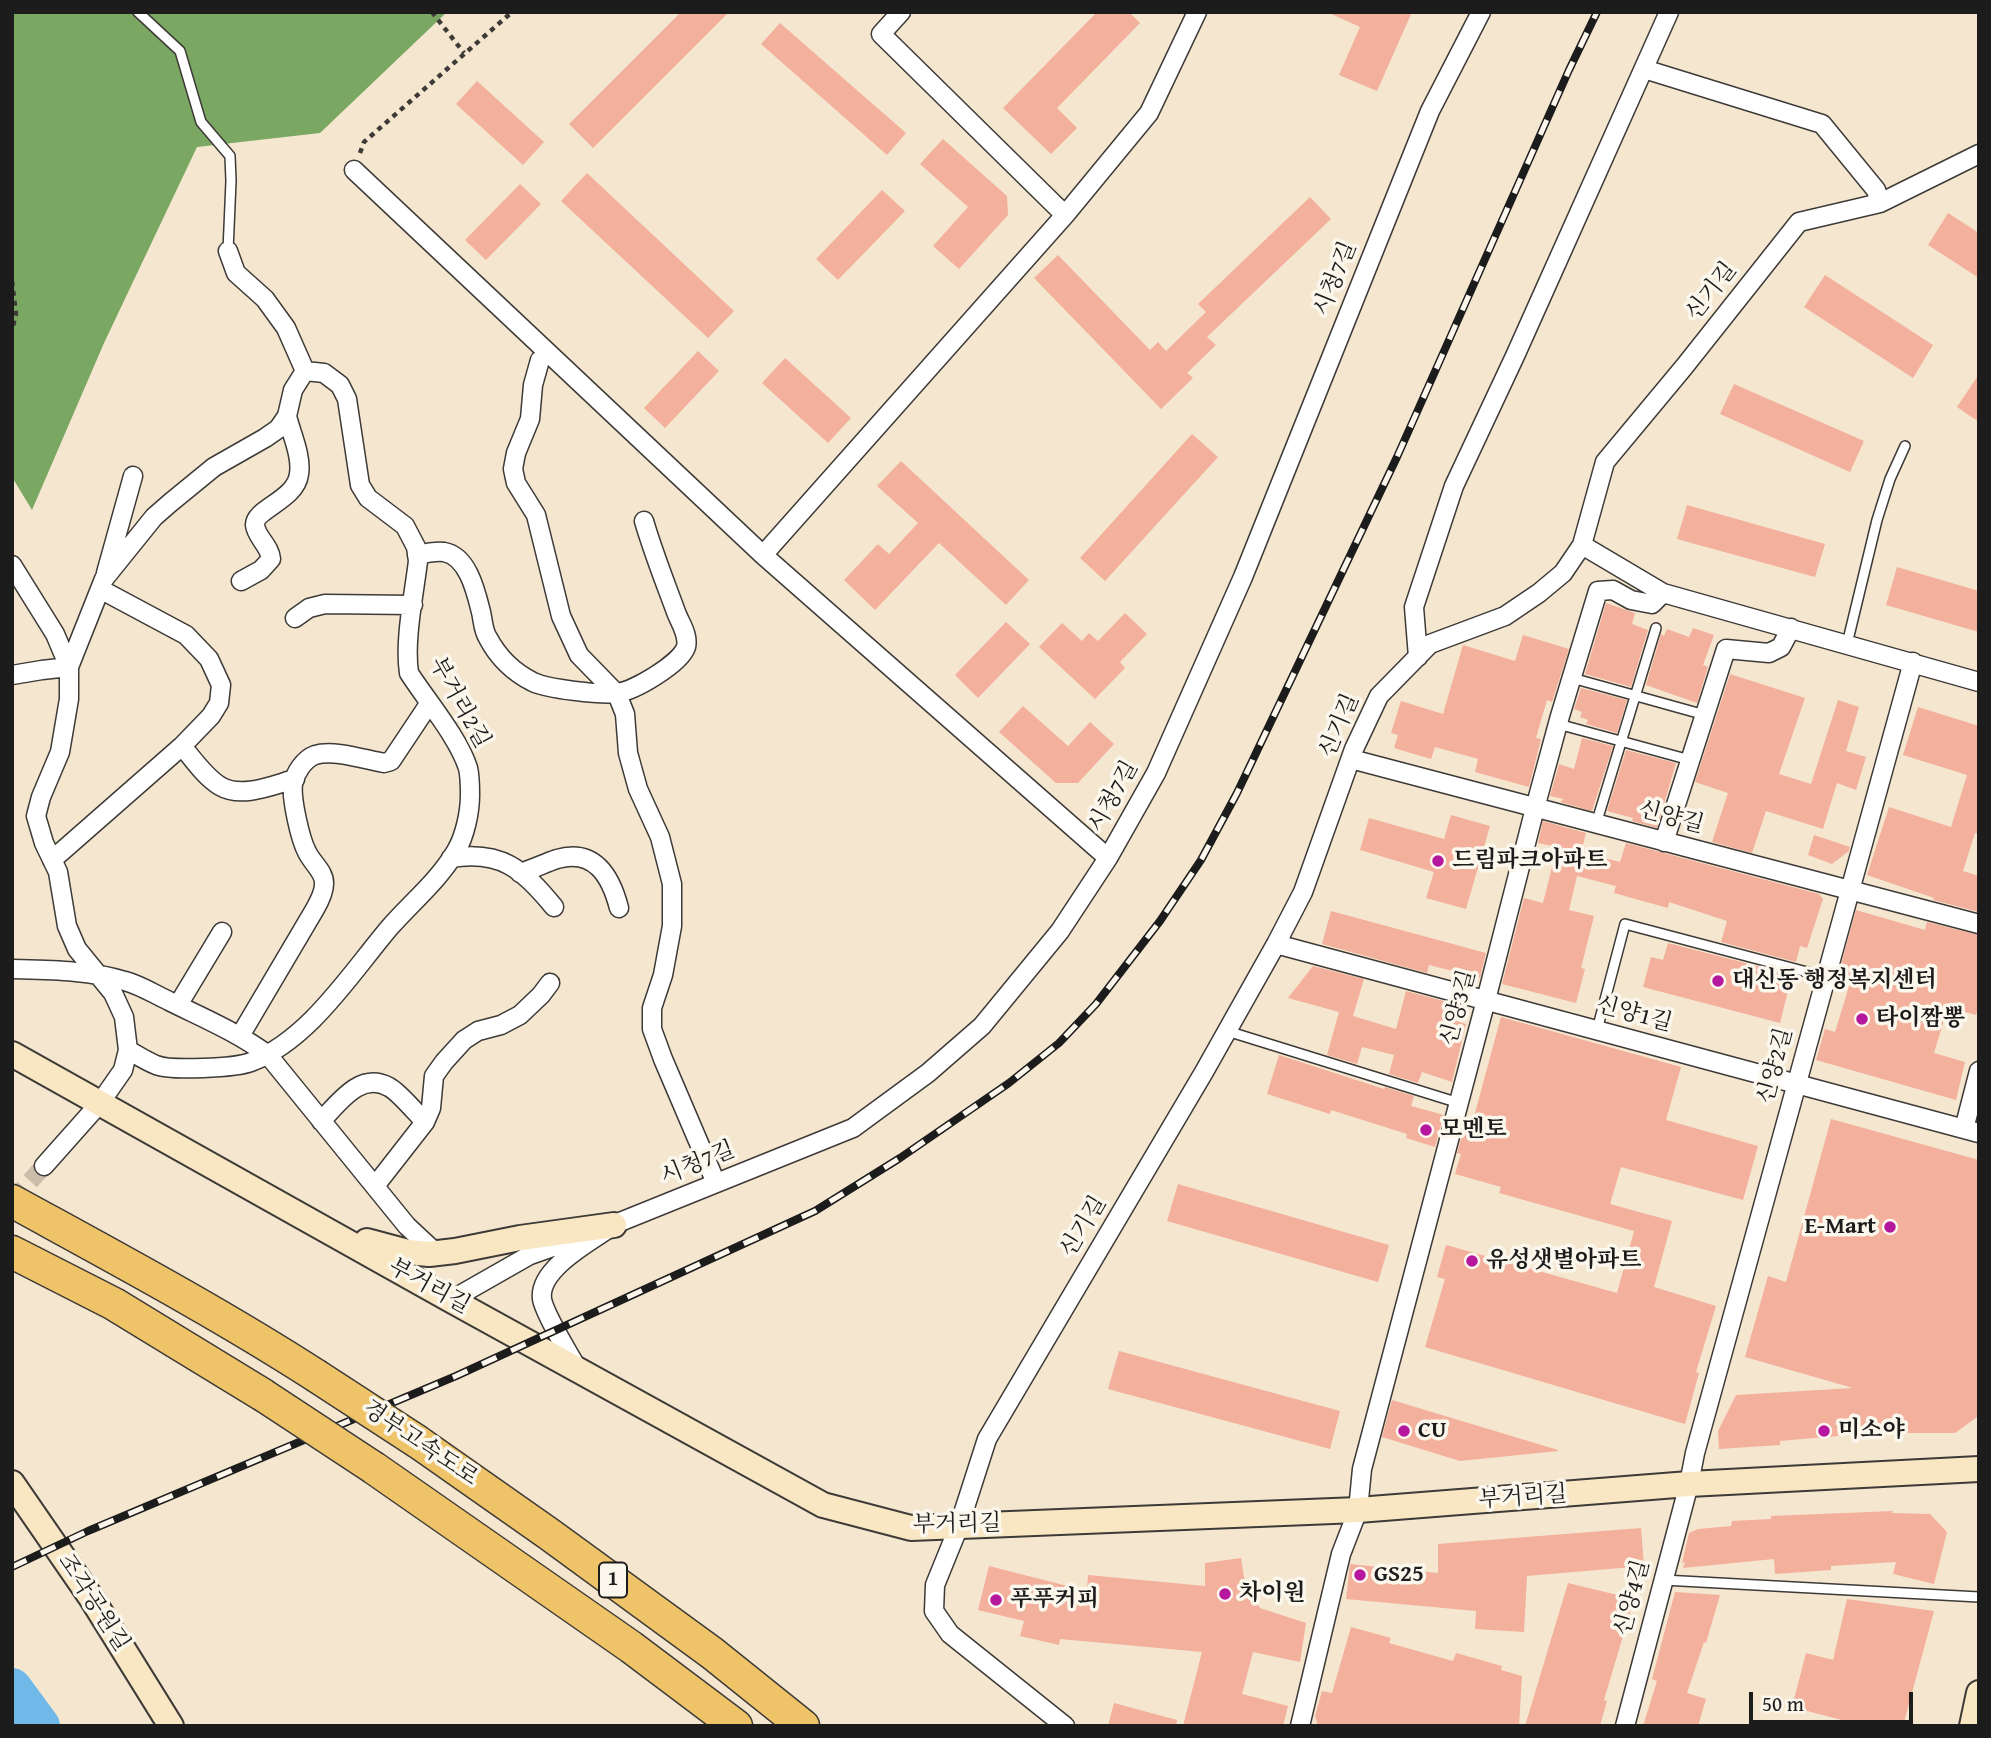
<!DOCTYPE html>
<html>
<head>
<meta charset="utf-8">
<style>
	body { margin:0 }
	#map { position:relative; width:1991px; height:1738px; overflow:hidden; background:#f5e6cf; font-family:"Gentium Book Plus",serif }
	canvas { display:block }
	.frame { position:absolute; inset:0; border:14px solid #1c1c1c; pointer-events:none }
	.scale { position:absolute; left:1749px; top:1692px; width:164px; height:32px; box-sizing:border-box; border:4px solid #1c1c1c; border-top:0; padding-left:9px; font-size:21px; line-height:24px; white-space:nowrap; color:#1c1c1c; -webkit-text-stroke:5px #fbf7ec; paint-order:stroke }
</style>
</head>
<body>
<div id="map">
<canvas width="1991" height="1738"></canvas>
<div class="frame"></div>
<div class="scale">50 m</div>
</div>
<script>
const ctx = document.querySelector('canvas').getContext('2d');
ctx.lineJoin = 'round';
function fill(path, color) {
  ctx.fillStyle = color;
  ctx.fill(path, 'evenodd');
}
function strokePath(path, color, width, dash) {
  ctx.strokeStyle = color;
  ctx.lineWidth = width;
  ctx.lineCap = dash ? 'butt' : 'round';
  ctx.setLineDash(dash || []);
  ctx.stroke(path);
}
function label(font, color, halo, rows, align = 'center') {
  ctx.font = font + ' "Gentium Book Plus","Noto Serif KR",serif';
  ctx.lineWidth = 7;
  ctx.setLineDash([]);
  ctx.textBaseline = 'middle';
  ctx.strokeStyle = halo;
  ctx.fillStyle = color;
  for (const [text, x, y, turn = 0] of rows) {
    ctx.save();
    ctx.translate(x, y);
    ctx.rotate((+turn || 0) * Math.PI / 180);
    ctx.textAlign = isNaN(turn) ? turn : align;
    if (halo) ctx.strokeText(text, 0, 0);
    ctx.fillText(text, 0, 0);
    ctx.restore();
  }
}
fill(new Path2D(`
	M12,12H447L320,133L197,147L104,343L32,510L12,477Z`), '#7aa761');
strokePath(new Path2D(`
	M12,1688L40,1726`), '#70b8e8', 40);
fill(new Path2D(`
	M681,12H729L593,148L569,124Z
	M1097,12H1129L1140,23L1057,108L1077,128L1051,154L1003,108Z
	M1327,12H1412L1377,91L1339,75L1360,27Z
	M780,23L906,133L887,155L761,44Z
	M477,81L544,142L523,165L456,104Z
	M943,139L1007,196L1008,215L959,269L933,246L968,207L920,164Z
	M587,173L734,311L708,338L561,201Z
	M520,184L541,204L486,260L465,240Z
	M882,190L905,211L838,280L816,259Z
	M1310,197L1331,219L1207,337L1216,345L1187,373L1193,378L1161,409L1034,278L1058,255L1150,350L1158,342L1166,351L1206,312L1198,304Z
	M1948,213L1979,233V278L1928,245Z
	M1825,275L1933,345L1913,378L1804,307Z
	M698,351L719,371L665,428L644,408Z
	M785,358L851,418L828,443L762,383Z
	M1979,374V422L1957,407Z
	M1734,384L1864,441L1850,472L1720,414Z
	M1192,434L1218,457L1105,581L1080,558Z
	M901,461L1029,580L1006,605L939,543L875,610L844,580L878,544L889,554L918,523L877,486Z
	M1687,505L1825,544L1815,577L1677,539Z
	M1897,567L1979,591V632L1886,605Z
	M1606,603L1635,613L1632,624L1648,630L1631,687L1585,674Z
	M1125,613L1147,634L1120,662L1125,668L1095,699L1039,647L1062,623L1082,641L1089,633L1098,641Z
	M1006,622L1030,644L978,698L955,675Z
	M1693,628L1714,635L1703,665L1708,667L1697,703L1646,685L1661,634L1664,636L1667,629L1689,637Z
	M1523,635L1569,649L1552,702L1547,700L1536,738L1541,739L1529,787L1475,772L1478,759L1435,747L1431,759L1394,748L1398,735L1391,733L1401,701L1443,714L1463,645L1515,661Z
	M1730,674L1805,698L1779,774L1811,784L1838,700L1859,707L1846,751L1866,757L1856,790L1837,783L1823,829L1766,811L1752,853L1712,842L1728,793L1695,782Z
	M1581,688L1627,700L1617,733L1586,724L1588,720L1580,717L1582,712L1574,709Z
	M1023,706L1068,746L1090,722L1114,744L1078,783H1056L999,732Z
	M1918,707L1979,726V834L1975,833L1963,871L1979,876V912L1933,900L1934,898L1867,875L1889,807L1951,827L1967,775L1903,755Z
	M1582,738L1613,746L1592,811L1560,802L1564,799L1550,796L1559,764L1574,769Z
	M1626,750L1676,763L1657,828L1632,821L1633,818L1607,811Z
	M1451,815L1490,826L1466,909L1426,898L1434,872L1360,850L1369,818L1444,839Z
	M1543,821L1586,833L1581,852L1620,862L1626,843L1819,894L1823,899L1807,948L1800,946L1796,962L1721,942L1727,921L1669,902L1668,908L1614,893L1616,886L1577,876L1569,910L1594,916L1581,968L1585,969L1576,1003L1502,984L1524,898L1543,903L1557,847L1538,843Z
	M1814,835L1850,847L1849,851L1832,864L1808,855Z
	M1856,910L1925,930L1927,922L1979,935V1004L1976,1015L1948,1007L1934,1053L1965,1062L1956,1100L1816,1060L1825,1029L1835,1032L1850,983L1837,979Z
	M1331,911L1486,953L1480,978L1429,965L1427,973L1322,944Z
	M1668,943L1792,975L1780,1023L1643,987L1651,957L1663,960Z
	M1313,966L1364,979L1353,1016L1396,1029L1406,991L1451,1003L1447,1018L1466,1024L1452,1082L1422,1072L1418,1083L1389,1074L1394,1055L1362,1047L1357,1064L1327,1055L1339,1012L1288,998Z
	M1501,1017L1681,1067L1666,1120L1758,1146L1743,1200L1621,1167L1610,1204L1672,1221L1654,1287L1716,1306L1696,1372L1699,1373L1685,1424L1425,1347L1445,1279L1437,1277L1446,1245L1617,1293L1634,1231L1499,1193L1501,1187L1455,1174L1461,1154L1457,1153L1466,1122L1472,1124Z
	M1279,1055L1384,1089L1385,1087L1414,1096L1411,1106L1444,1115L1435,1147L1406,1138L1407,1134L1331,1110L1330,1114L1267,1094Z
	M1831,1119L1979,1160V1409L1977,1417L1955,1433H1907V1430L1780,1441V1445L1719,1449L1718,1431L1736,1395L1853,1388L1745,1357L1768,1276L1786,1282Z
	M1178,1184L1389,1245L1378,1282L1167,1221Z
	M1119,1351L1340,1411L1330,1449L1108,1389Z
	M1392,1400L1558,1450V1451L1460,1461L1382,1437Z
	M1893,1511L1892,1513L1930,1514L1947,1532L1934,1584L1893,1574L1896,1562L1831,1566V1570L1775,1574L1774,1559L1683,1568L1685,1562L1682,1563L1689,1533L1698,1529L1731,1526L1732,1521L1771,1519V1516Z
	M1641,1528L1644,1566L1527,1576L1524,1632L1475,1629L1476,1611L1346,1599L1350,1564L1438,1573V1544Z
	M1241,1558L1244,1578L1260,1608L1306,1623L1300,1662L1253,1652L1242,1694L1288,1706L1283,1726H1183L1202,1652L1060,1639L1059,1645L1020,1636L1024,1621L978,1610L989,1566L1087,1591L1088,1575L1205,1586V1563Z
	M1568,1583L1634,1599L1604,1700L1607,1701L1600,1726H1525Z
	M1675,1592L1720,1595L1706,1643L1704,1642L1687,1693L1706,1699L1698,1726H1643L1657,1681L1652,1679Z
	M1847,1599L1934,1611L1903,1726H1865L1792,1707L1806,1653L1833,1660Z
	M1351,1627L1391,1638L1389,1643L1453,1661L1456,1653L1502,1666L1501,1670L1522,1676L1519,1726H1318L1315,1716L1322,1691L1332,1693Z
	M1114,1703L1177,1720L1176,1726H1108Z`), '#f3b09c');
strokePath(new Path2D(`
	M12,1201L44,1166`), '#cabeab', 18, [18, 9]);
const lane = new Path2D(`
	M138,12L180,51L201,122L230,156L231,181L228,251
	M1847,644L1877,520L1890,479L1905,446
	M1572,678L1705,715
	M1558,724L1690,760
	M1596,824L1656,628
	M1597,1030L1625,924L1826,977
	M1227,1031L1459,1103
	M1663,1580L1979,1597`);
const street = new Path2D(`
	M901,12L881,34L1065,215
	M1644,69L1822,124L1876,190L1880,203
	M354,170L763,555L1108,858
	M540,360L533,385L530,419L516,453L513,469L516,483L536,515L561,616L579,655L617,694L625,714L628,753L638,789L660,837L672,884V926L663,975L652,1008V1029L663,1059L716,1183
	M1582,545L1663,593L1979,682
	M417,555C426,553 435,551 444,552C468,556 476,592 481,612C483,620 483,631 488,638C498,657 513,672 533,682C548,689 600,695 617,693C634,691 680,664 686,647C689,635 680,623 676,612C665,582 653,552 644,521
	M763,555L1065,215L1149,113L1197,12
	M12,565L55,634L69,667V699L60,752L41,797L36,816L44,843L58,872L67,926L77,949L113,993L124,1017L128,1050L123,1070L100,1103L44,1166
	M106,573L133,476
	M241,581L261,570L271,559C270,546 256,537 255,525C254,509 296,500 299,474C302,456 291,433 287,416
	M295,618L309,608L325,604L413,605
	M1418,657L1414,607L1454,486L1515,356L1669,12
	M12,675L42,670L69,667L104,579L154,517L170,503L214,467L265,438L278,429L287,416L293,390L305,371L286,328L265,299L236,273L228,251
	M182,746C193,759 205,777 220,786C242,799 273,785 295,779
	M1351,759L1979,924
	M1664,842L1726,649L1769,653L1781,647L1791,628
	M451,858C501,850 523,869 554,907
	M52,860L182,746L211,716L219,703L221,685L209,659L186,635L100,589
	M520,873C533,869 545,863 557,859C595,848 611,877 619,908
	M1276,944L1979,1133
	M12,969C49,970 89,970 125,981C140,985 154,994 169,1001C203,1018 237,1032 268,1055L407,1226L436,1253
	M178,1005L222,932
	M240,1036L315,909C319,902 324,893 324,884C325,872 312,863 307,852C300,839 291,798 293,784C295,773 304,759 315,755C334,749 366,760 384,763L391,761L429,704
	M128,1050C137,1055 146,1061 156,1065C170,1071 236,1068 251,1062C309,1040 351,973 390,927C412,902 439,880 456,851C465,836 470,812 470,795C470,787 470,776 468,768C458,737 427,701 409,673C404,641 414,595 418,561L416,547L405,526L368,498L360,485L347,399L340,385L324,373L305,371
	M321,1121C339,1103 360,1071 389,1087C399,1092 416,1113 425,1122
	M1964,1129L1979,1071
	M375,1186L425,1122L431,1108L434,1076L444,1062L464,1040L478,1031L501,1025L520,1015L541,995L550,983
	M605,1228L853,1128L928,1073L982,1026L1060,931L1108,858L1156,773L1243,577L1430,111L1481,12
	M451,1300L530,1255L578,1238
	M577,1368C569,1354 544,1313 542,1299C538,1269 590,1242 611,1227
	M1065,1726L950,1634L934,1611L935,1585L959,1526L987,1439L1204,1072L1276,944L1303,892L1354,749L1379,696L1430,644L1505,616L1539,593L1563,573L1582,545L1605,462L1684,367L1799,222L1880,203L1979,154
	M1300,1726L1341,1554L1358,1510L1362,1469L1486,1000L1535,808L1560,716L1598,591L1613,590L1631,600L1652,604L1663,593
	M1625,1726L1689,1484L1695,1453L1913,662`);
const secondary = new Path2D(`
	M12,1054L451,1300L823,1505L911,1528L1358,1510L1689,1484L1979,1469
	M367,1241L408,1252L429,1254L455,1251L520,1238L614,1225
	M12,1483L92,1599L171,1726
	M1972,1726L1979,1693`);
const highway = new Path2D(`
	M12,1201C114,1257 217,1312 315,1375
	M12,1252L114,1304L263,1395
	M418,1442L549,1534L712,1653L803,1726
	M374,1468L631,1647L736,1726`);
strokePath(lane, '#3d3a37', 12);
strokePath(street, '#3d3a37', 21);
strokePath(secondary, '#3d3a37', 28);
strokePath(highway, '#3d3a37', 35);
strokePath(new Path2D(`
	M432,12L464,53
	M360,153L364,142L512,12
	M12,281L16,314L12,330`), '#3d3a37', 4.5, [5, 5]);
strokePath(lane, '#fff', 9);
strokePath(street, '#fff', 18);
strokePath(secondary, '#f9e7c3', 24);
strokePath(highway, '#efc469', 32);
const rail = new Path2D(`
	M12,1567L88,1531L456,1376L815,1211L900,1158L1009,1083L1059,1043L1096,1004L1160,921L1201,860L1237,793L1397,457L1569,70L1597,12`);
strokePath(rail, '#1c1c1c', 8);
strokePath(rail, '#fbf7ec', 5, [16]);
const highwayBridge = new Path2D(`
	M315,1375L418,1442
	M263,1395L374,1468`);
strokePath(highwayBridge, '#3d3a37', 35, []);
strokePath(highwayBridge, '#efc469', 32);
for (const [x, y, r, color] of [
	[1438,861,7,"#b5179e"],
	[1718,981,7,"#b5179e"],
	[1862,1019,7,"#b5179e"],
	[1426,1130,7,"#b5179e"],
	[1890,1227,7,"#b5179e"],
	[1472,1261,7,"#b5179e"],
	[1404,1431,7,"#b5179e"],
	[1824,1431,7,"#b5179e"],
	[1360,1575,7,"#b5179e"],
	[1225,1594,7,"#b5179e"],
	[996,1600,7,"#b5179e"]
]) {
  const dot = new Path2D();
  dot.arc(x, y, r, 0, 2 * Math.PI);
  ctx.fillStyle = color;
  ctx.fill(dot);
  strokePath(dot, '#fbf7ec', 2.5);
}
for (const [x, y, w] of [
	[613,1580,28]
]) {
  const box = new Path2D();
  box.roundRect(x - w / 2, y - 17.5, w, 35, 5);
  ctx.fillStyle = '#fbf7ec';
  ctx.fill(box);
  strokePath(box, '#1c1c1c', 2);
}
label('bold 21px', '#1c1c1c', null, [
	["1",613,1580]
]);
label('23px', '#1c1c1c', '#fbf7ec', [
	["시청7길",1336,279,-68],
	["신기길",1712,292,-52],
	["부거리2길",459,703,61],
	["신기길",1340,726,-67],
	["시청7길",1114,797,-61],
	["신양길",1671,818,15],
	["신양3길",1459,1008,-75],
	["신양1길",1634,1015,15],
	["신양2길",1776,1066,-75],
	["시청7길",698,1164,-22],
	["신기길",1084,1227,-59],
	["부거리길",429,1287,29],
	["경부고속도로",420,1444,34],
	["부거리길",1523,1498,-4],
	["부거리길",957,1525,-1],
	["신양4길",1633,1598,-75],
	["조각공원길",93,1603,57]
]);
label('bold 23px', '#1c1c1c', '#fbf7ec', [
	["드림파크아파트",1452,861],
	["대신동 행정복지센터",1732,981],
	["타이짬뽕",1876,1019],
	["모멘토",1440,1130],
	["E-Mart",1876,1227,"right"],
	["유성샛별아파트",1486,1261],
	["CU",1418,1431],
	["미소야",1838,1431],
	["GS25",1374,1575],
	["차이원",1239,1594],
	["푸푸커피",1010,1600]
], 'left');
</script>
</body>
</html>
